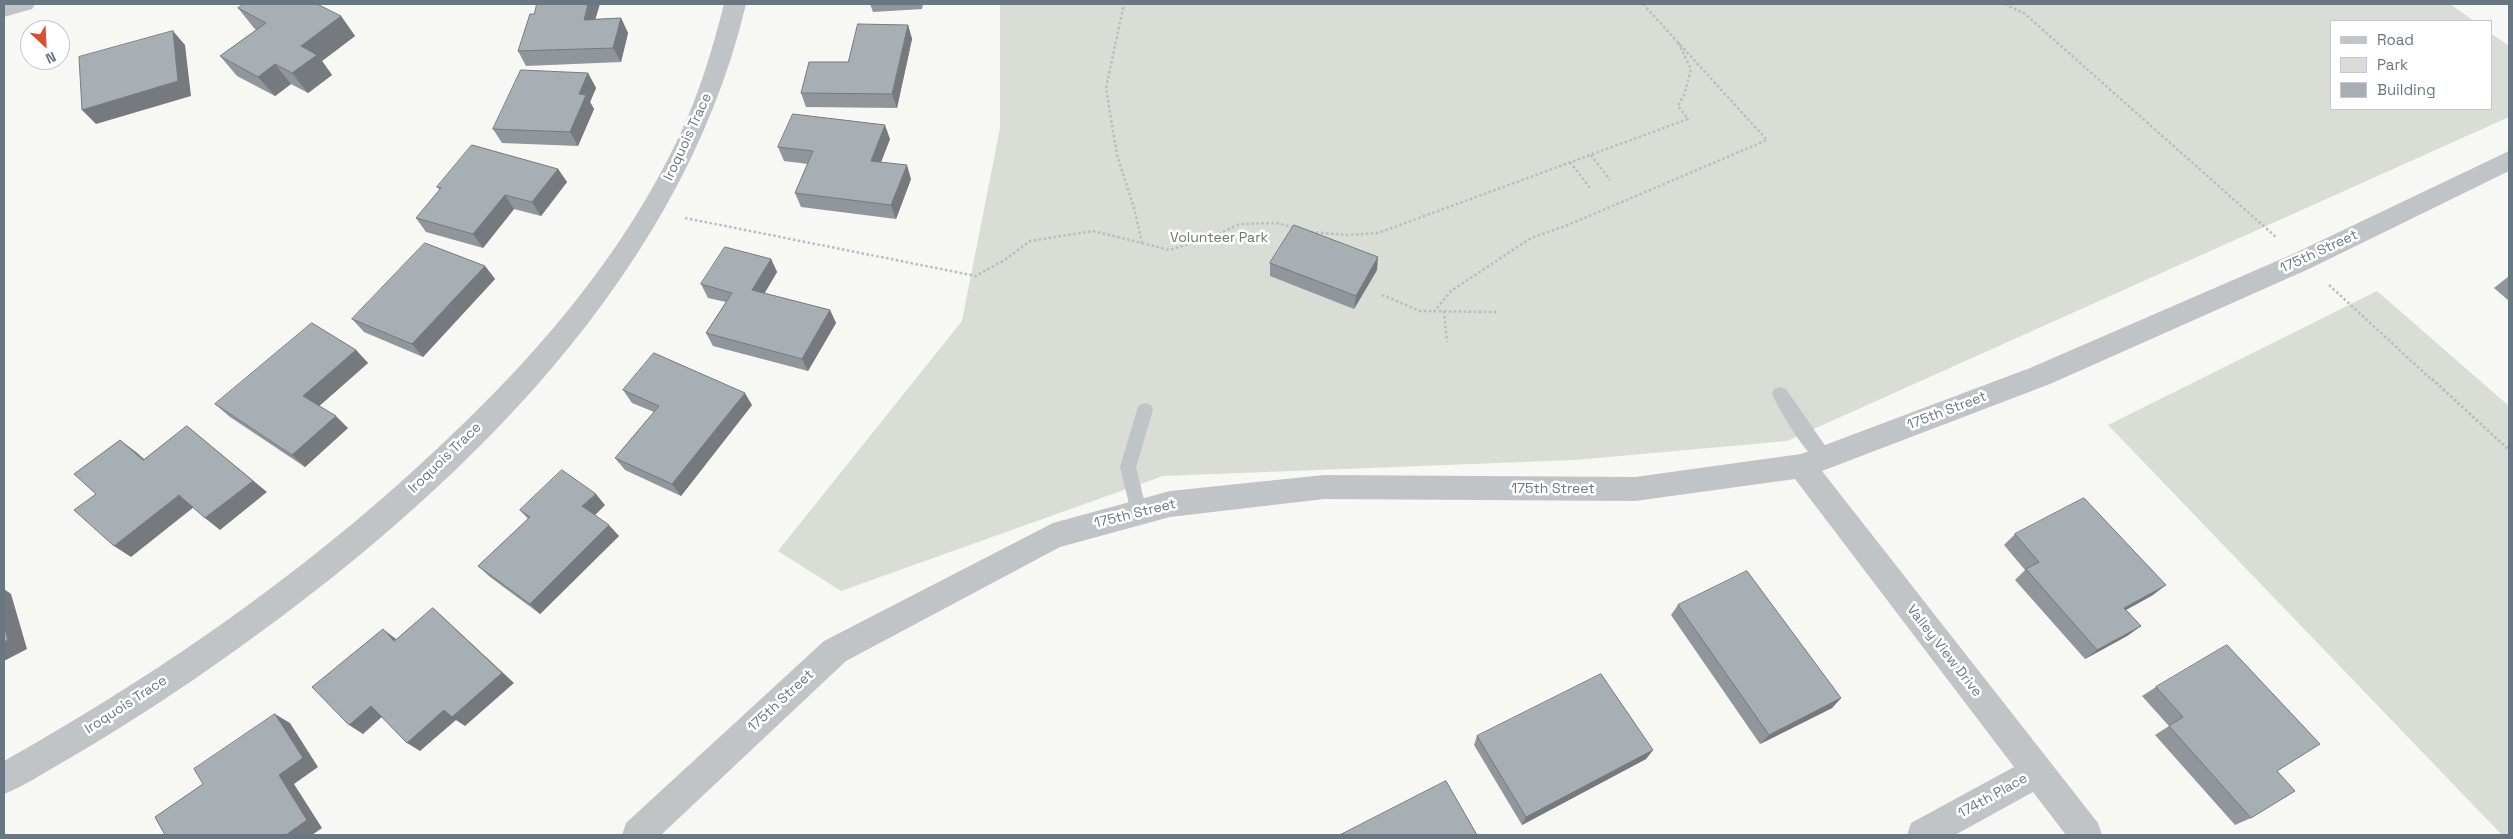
<!DOCTYPE html>
<html>
<head>
<meta charset="utf-8">
<style>
	body { margin:0 }
	#map { position:relative; width:2513px; height:839px; overflow:hidden; background:#f7f7f4; font-family:"Space Grotesk",sans-serif }
	canvas { display:block }
	.frame { position:absolute; inset:0; border:5px solid #687883; pointer-events:none }
	.legend { position:absolute; left:2330px; top:20px; width:162px; height:90px; box-sizing:border-box; background:#fff; border:1px solid #c3c9cd; margin:0; padding:6px 9px; list-style:none; font-size:15px; color:#687883 }
	.legend li { display:flex; align-items:center; gap:10px; height:25px }
	.legend b { width:25px; border:1px solid #c3c9cd }
	.north { position:absolute; left:20px; top:20px; width:50px; height:50px; box-sizing:border-box; background:#fff; border:1px solid #c3c9cd; border-radius:50%; rotate:155deg; font-size:14px; font-weight:700; line-height:20px; text-align:center; color:#687883 }
	.north::after { content:''; display:block; margin:auto; width:18px; height:22px; background:#d85132; clip-path:polygon(50% 0,100% 100%,50% 72%,0 100%) }
</style>
</head>
<body>
<div id="map">
<canvas width="2513" height="839"></canvas>
<div class="frame"></div>
<ul class="legend">
<li><b style="height:6px;background:#c0c4c7"></b>Road</li>
<li><b style="height:14px;background:#d9ddd5"></b>Park</li>
<li><b style="height:14px;background:#a8afb4"></b>Building</li>
</ul>
<div class="north">N</div>
</div>
<script>
const ctx = document.querySelector('canvas').getContext('2d');
ctx.lineJoin = 'round';
function fill(path, color) {
  ctx.fillStyle = color;
  ctx.fill(path, 'evenodd');
}
function strokePath(path, color, width, dash) {
  ctx.strokeStyle = color;
  ctx.lineWidth = width;
  ctx.lineCap = dash ? 'butt' : 'round';
  ctx.setLineDash(dash || []);
  ctx.stroke(path);
}
function label(font, color, halo, rows, align = 'center') {
  ctx.font = font + ' "Space Grotesk",sans-serif';
  ctx.lineWidth = 5;
  ctx.setLineDash([]);
  ctx.textBaseline = 'middle';
  ctx.strokeStyle = halo;
  ctx.fillStyle = color;
  for (const [text, x, y, turn = 0] of rows) {
    ctx.save();
    ctx.translate(x, y);
    ctx.rotate((+turn || 0) * Math.PI / 180);
    ctx.textAlign = isNaN(turn) ? turn : align;
    if (halo) ctx.strokeText(text, 0, 0);
    ctx.fillText(text, 0, 0);
    ctx.restore();
  }
}
fill(new Path2D(`
	M1000,4H2450L2474,21H2332V109H2492V34L2509,46V117L1787,441L1575,460L1163,476L841,591L778,551L962,321L1000,128Z
	M2377,291L2509,406V835H2502L2108,425Z`), '#d9ddd5');
strokePath(new Path2D(`
	M2005,4L2025,14L2276,237
	M1591,155L1610,180
	M1570,162L1591,189
	M685,218L976,276L1006,259L1030,241L1093,231L1142,243L1134,208L1117,155L1106,88L1124,4
	M1311,232L1347,235L1378,233L1688,119L1678,106L1684,95L1691,69L1678,42
	M1142,243L1169,250L1206,239L1240,224L1277,223L1295,228
	M2329,285L2433,381
	M1382,295L1420,311L1496,312
	M1444,311L1447,342
	M1434,312L1451,291L1531,238L1568,225L1767,140L1643,4`), '#babdbf', 2.5, [2.5, 2.5]);
strokePath(new Path2D(`
	M2432,379L2509,450`), '#babdbf', 3, [2.5, 2.5]);
fill(new Path2D(`
	M1780,387L1786,389L1833,457L1831,462C1827,463 1824,465 1820,462C1804,453 1780,411 1772,394L1774,389Z
	M1145,403L1151,405L1153,410L1136,467L1147,512L1145,517L1139,519L1133,517L1131,512L1120,467L1137,410L1139,405Z`), '#c0c4c7');
fill(new Path2D(`
	M4,4H35L32,9L4,17Z
	M724,4H746C678,293 432,516 196,678C152,708 108,736 63,762C44,773 24,786 4,794V761C171,667 326,558 463,424C548,342 625,249 677,141C698,98 712,51 724,4Z
	M2509,151V171L2311,268L2050,384L1822,471L2098,823L2102,835H2066L2033,792L1955,835H1907L1911,823L2014,767L1795,479L1635,501L1324,499L1170,517L1060,547L846,661L661,835H622L626,823L824,641L1053,523L1170,491L1324,475L1635,477L1801,454L2030,368L2293,254Z`), '#c0c4c7');
fill(new Path2D(`
	M870,4H923L922,9L873,12Z
	M238,8L341,16L355,36L322,61L332,75L308,93L291,84L275,96L237,76L220,56L256,30L254,28Z
	M534,14L595,19L621,18L628,33L621,62L526,66L518,51Z
	M908,25L912,39L897,108L806,107L801,93Z
	M588,73L596,88L590,102L594,109L578,146L502,143L493,129Z
	M890,139L881,162L911,179L896,219L801,207L795,193L808,164L784,161L778,147Z
	M558,169L567,182L541,216L514,209L483,248L426,232L416,218L440,190L437,187Z
	M771,259L777,272L764,293L830,310L836,323L808,371L713,346L706,333L726,302L708,298L701,284Z
	M1270,263L1377,270L1354,309L1270,276Z
	M485,266L495,279L423,357L364,332L352,319Z
	M2509,276V301L2494,288Z
	M356,350L368,363L319,406L348,428L305,467L230,417L215,404Z
	M623,390L752,405L681,496L625,470L615,458L654,412L632,403Z
	M605,505L595,515L619,536L540,614L490,577L478,566L528,519L520,510Z
	M2015,534L2153,595L2126,610L2141,626L2127,636L2085,659L2015,580L2025,570L2004,545Z
	M1678,605L1841,698L1832,708L1760,744L1671,615Z
	M2156,687L2277,771L2251,818L2235,825L2155,735L2169,726L2142,696Z
	M1477,736L1653,750L1646,759L1522,825L1474,745Z`), '#90969b');
fill(new Path2D(`
	M588,4H600L591,34L584,20Z
	M341,16L355,36L322,61L332,75L308,93L292,73L301,46Z
	M621,18L628,33L621,62L613,48Z
	M908,25L912,39L897,108L892,94Z
	M173,31L185,45L191,96L96,124L82,110Z
	M275,64L291,84L275,96L258,77Z
	M588,73L596,88L590,102L594,109L578,146L570,132L579,94Z
	M885,125L890,139L876,175L871,161Z
	M907,165L911,179L896,219L891,205Z
	M558,169L567,182L541,216L532,202Z
	M505,195L514,209L483,248L473,234Z
	M1378,257L1377,270L1354,309L1356,296Z
	M771,259L777,272L759,303L752,290Z
	M485,266L495,279L423,357L412,344Z
	M830,310L836,323L808,371L802,359Z
	M356,350L368,363L317,408L303,396Z
	M745,393L752,405L681,496L672,484Z
	M336,416L348,428L305,467L292,455Z
	M187,426L267,492L220,530L205,518Z
	M120,440L136,452L159,472L143,460Z
	M596,494L605,505L592,518L582,506Z
	M179,495L194,507L131,557L114,546Z
	M609,525L619,536L540,614L530,604Z
	M2166,585L2153,595L2111,618L2124,608Z
	M4,589L11,594L27,649L4,661Z
	M433,608L445,619L514,683L465,726L456,720L420,751L407,743Z
	M2141,626L2127,636L2085,659L2097,650Z
	M383,629L396,639L394,641Z
	M1841,698L1832,708L1760,744L1769,735Z
	M371,706L384,715L363,734L349,725Z
	M275,714L290,723L318,767L294,784L322,828L312,835H286L279,775Z
	M1653,750L1646,759L1522,825L1526,817Z`), '#767a7e');
const building = new Path2D(`
	M244,4H317L341,16L301,46L317,55L292,73L275,64L258,77L220,56L266,23L238,8Z
	M537,4H588L584,20L621,18L613,48L518,51L530,14H534Z
	M858,24L908,25L892,94L801,93L809,62H848Z
	M173,31L178,81L82,110L79,57Z
	M521,70L588,73L579,94L586,95L570,132L493,129Z
	M793,114L885,125L871,161L907,165L891,205L795,193L813,151L778,147Z
	M472,145L558,169L532,202L505,195L473,234L416,218L441,188L437,187Z
	M1294,225L1378,257L1356,296L1270,263Z
	M425,243L485,266L412,344L352,319Z
	M725,247L771,259L752,290L830,310L802,359L706,333L732,293L701,284Z
	M312,323L356,350L303,396L336,416L292,455L215,404Z
	M654,353L745,393L672,484L615,458L659,406L623,390Z
	M187,426L253,481L205,518L179,495L114,546L74,510L96,494L74,474L120,440L143,460Z
	M562,470L596,494L582,506L609,525L530,604L478,566L530,517L520,510Z
	M2084,498L2166,585L2124,608L2141,626L2097,650L2026,569L2039,562L2015,534Z
	M1747,571L1841,698L1769,735L1678,605Z
	M433,608L502,673L452,717L444,710L407,743L371,706L349,725L312,687L383,629L394,641Z
	M4,625L8,640L4,642Z
	M2227,645L2320,744L2277,771L2295,791L2251,818L2169,726L2183,717L2156,687Z
	M1601,674L1653,750L1526,817L1477,736Z
	M275,714L303,758L279,775L307,820L286,835H165L155,817L203,784L194,769Z
	M1446,781L1477,835H1340Z`);
fill(building, '#a8afb4');
strokePath(building, '#767a7e', 1);
label('14px', '#687883', '#fff', [
	["Iroquois Trace",688,137,-65],
	["175th Street",2319,252,-25],
	["175th Street",1947,411,-21],
	["Iroquois Trace",445,458,-44],
	["175th Street",1553,489],
	["175th Street",1135,514,-14],
	["Valley View Drive",1944,651,52],
	["175th Street",781,701,-43],
	["Iroquois Trace",126,705,-33],
	["174th Place",1993,796,-29]
]);
label('14px', '#6b7b66', '#fff', [
	["Volunteer Park",1219,238]
]);
</script>
</body>
</html>
